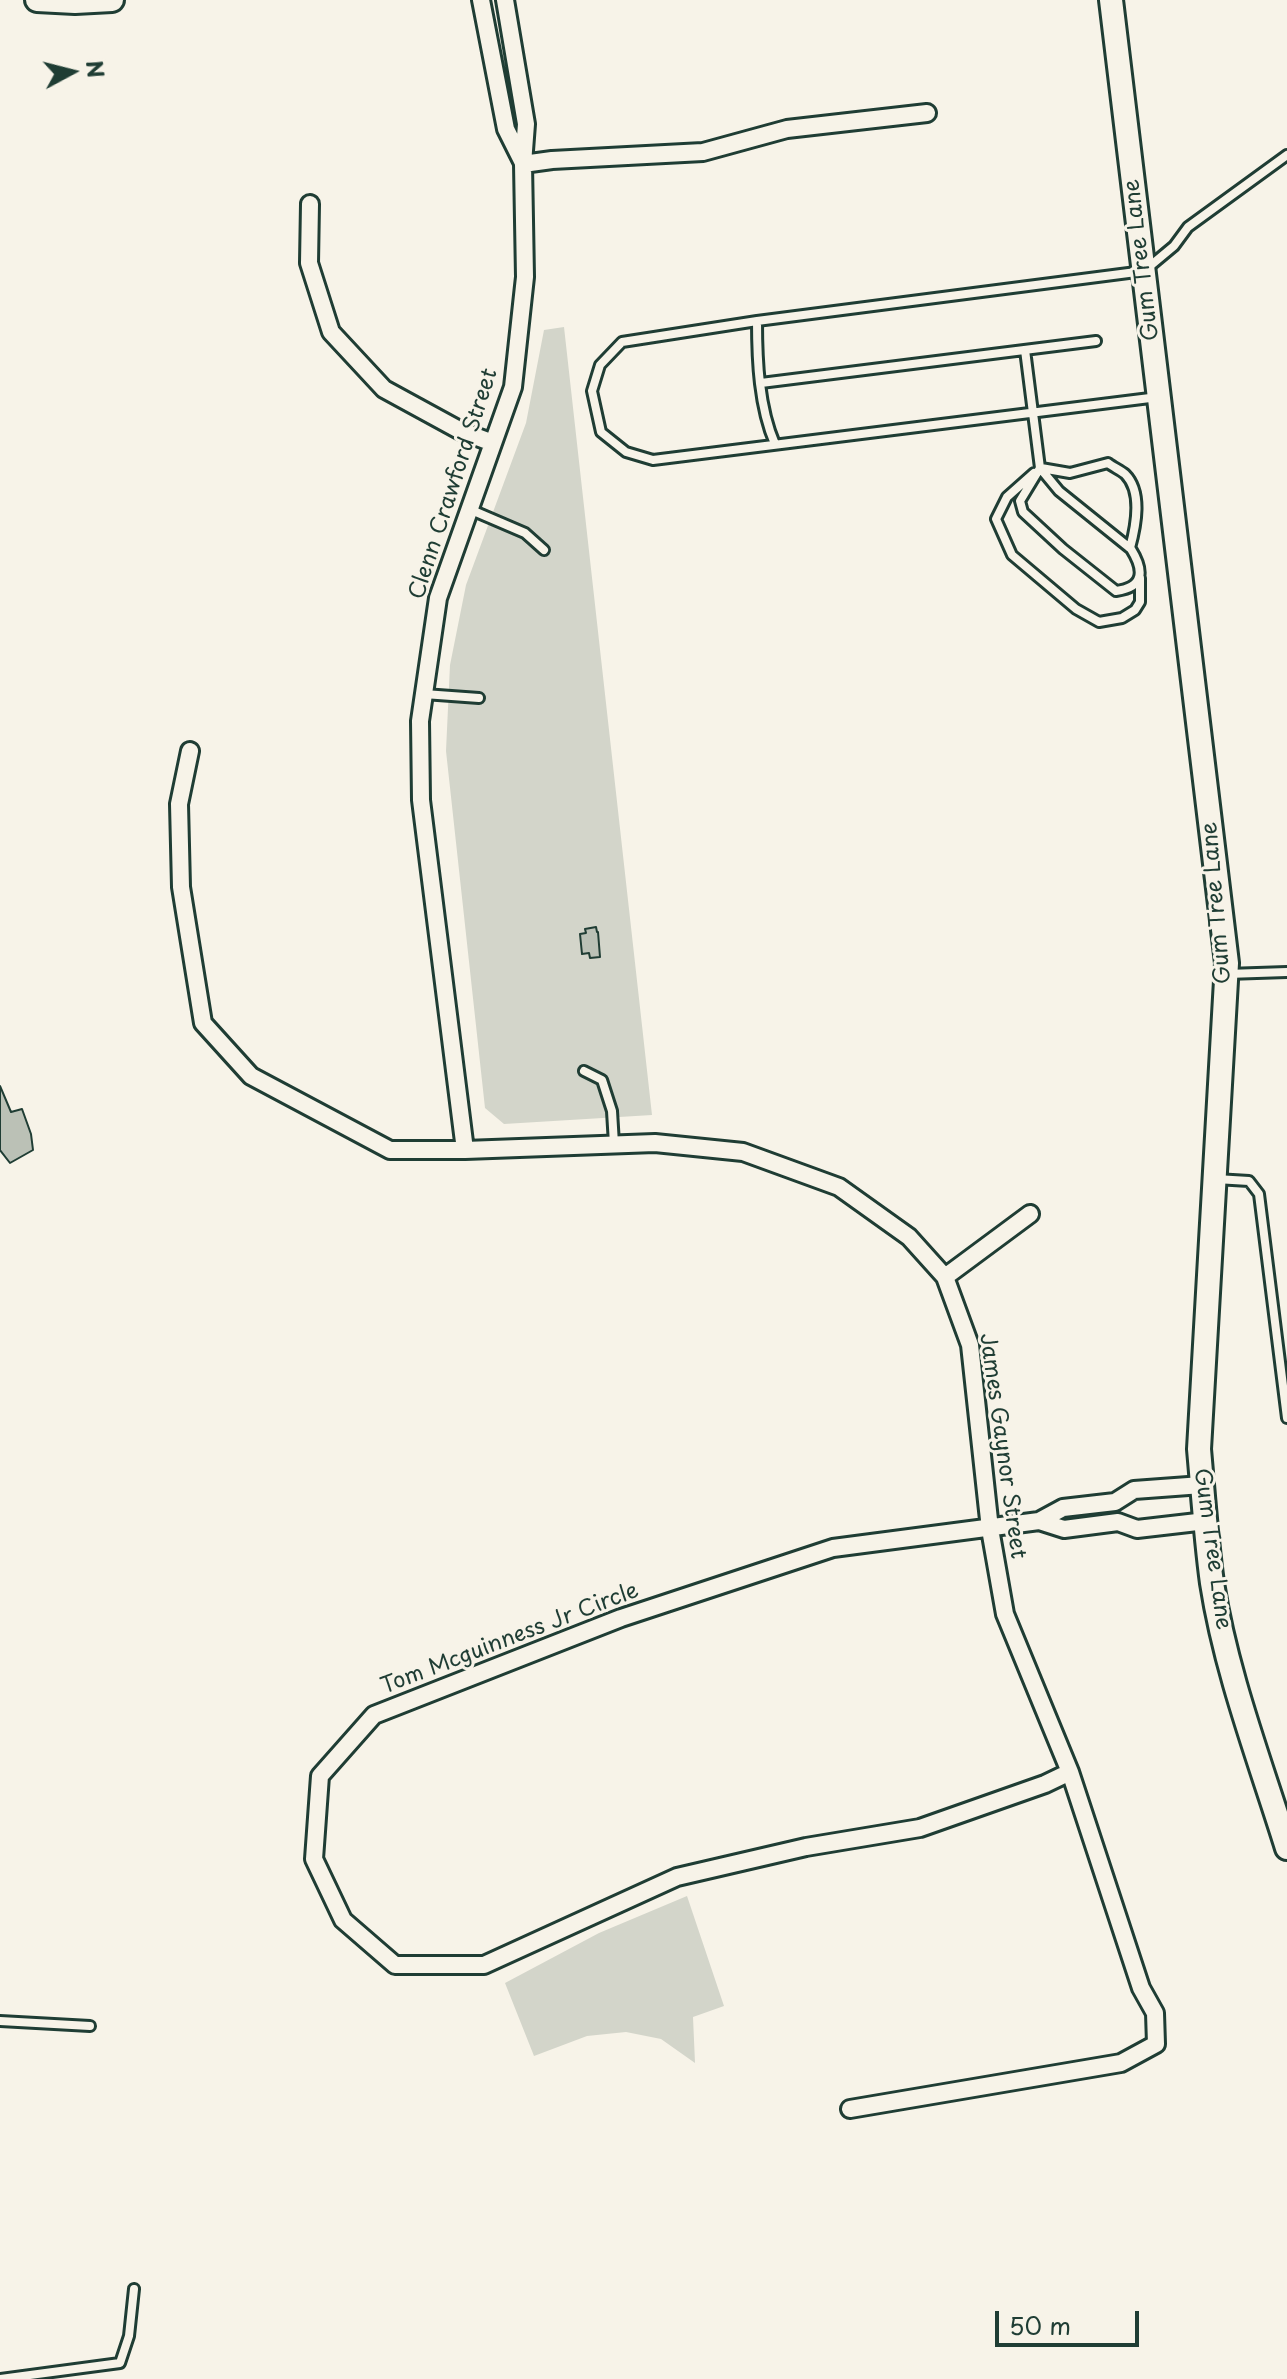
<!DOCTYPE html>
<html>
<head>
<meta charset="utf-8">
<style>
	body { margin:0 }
	#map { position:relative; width:1287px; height:2379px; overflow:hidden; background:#f7f3e8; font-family:"Playpen Sans",sans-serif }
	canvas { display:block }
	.north { position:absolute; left:32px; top:32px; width:80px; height:80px; -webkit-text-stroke:6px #f7f3e8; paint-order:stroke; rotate:83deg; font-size:22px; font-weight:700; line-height:32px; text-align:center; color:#1f3d34 }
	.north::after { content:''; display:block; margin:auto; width:28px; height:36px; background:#1f3d34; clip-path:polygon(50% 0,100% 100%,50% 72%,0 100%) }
	.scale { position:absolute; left:995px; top:2311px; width:144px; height:36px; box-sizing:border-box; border:4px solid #1f3d34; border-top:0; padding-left:10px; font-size:24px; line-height:28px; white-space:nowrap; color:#1f3d34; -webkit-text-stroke:6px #f7f3e8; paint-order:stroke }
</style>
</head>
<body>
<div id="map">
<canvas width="1287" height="2379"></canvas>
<div class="north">N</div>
<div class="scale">50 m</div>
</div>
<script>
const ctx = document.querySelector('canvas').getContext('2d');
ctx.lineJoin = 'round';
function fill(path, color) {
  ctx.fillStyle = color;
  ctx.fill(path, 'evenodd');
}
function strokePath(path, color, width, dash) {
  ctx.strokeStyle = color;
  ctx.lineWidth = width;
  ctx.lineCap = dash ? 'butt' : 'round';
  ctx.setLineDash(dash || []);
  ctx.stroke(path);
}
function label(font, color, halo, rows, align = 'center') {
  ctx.font = font + ' "Playpen Sans",sans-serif';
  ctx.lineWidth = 6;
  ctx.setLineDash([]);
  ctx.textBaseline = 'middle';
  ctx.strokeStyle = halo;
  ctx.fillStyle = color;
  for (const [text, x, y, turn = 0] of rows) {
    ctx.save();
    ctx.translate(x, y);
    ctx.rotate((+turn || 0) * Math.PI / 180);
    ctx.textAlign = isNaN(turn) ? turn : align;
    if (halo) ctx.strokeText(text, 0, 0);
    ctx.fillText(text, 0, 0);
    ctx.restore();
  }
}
fill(new Path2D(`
	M564,327L652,1115L504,1124L485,1108L446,751L450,665L466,585L526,423L544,330Z
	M687,1896L724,2006L693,2017L695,2063L661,2039L626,2032L587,2036L534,2056L505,1983L599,1933Z`), '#d3d5ca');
const building = new Path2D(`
	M596,927L597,932H598L600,957L590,958L589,953L582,954L580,934L586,933L585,929Z
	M0,1086L11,1112L22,1109L31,1134L33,1150L10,1163L0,1150Z`);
fill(building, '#bbc1b6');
strokePath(building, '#1f3d34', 2);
const lane = new Path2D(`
	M757,321C757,361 759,407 775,444
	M1025,350L1040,468L1059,491L1131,549C1144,570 1145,587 1116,591L1063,549L1023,512L1020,501L1040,468
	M761,383L1096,341
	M1158,397L653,460L626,452L601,432L592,391L600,365L622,342L757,321L1144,271L1174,246L1188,227L1287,155
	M1041,468L1070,473L1108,463C1113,467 1120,470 1125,474C1143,492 1136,526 1130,548
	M1034,473L1007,497L996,519L1012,555L1076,609L1099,622L1122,618L1135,610L1140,602V578
	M469,509L525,533L544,550
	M424,694L479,698
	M1227,974L1287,972
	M584,1071L602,1080L612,1111L614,1144
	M1216,1179L1249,1181L1259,1194L1287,1418
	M0,2021L90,2026
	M0,2379L120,2363L129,2336L134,2289`);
const street = new Path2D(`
	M481,0L506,129L523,163
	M523,164L552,160L703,152L787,129L927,113
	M310,204L309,263L331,332L384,389L461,431L493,443
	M190,751L179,804L181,887L203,1023L251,1076L390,1150H465L655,1143L743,1152L839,1187L909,1237L945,1277L970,1345L990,1529L1005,1614L1070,1772L1141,1988L1155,2013L1156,2044L1121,2063L850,2109
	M465,1150L421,800L420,721L438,598L513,387L525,277L523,164L526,124L505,0
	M945,1277L1030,1214
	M1039,1521L1064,1529L1118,1522L1137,1529L1206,1521
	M1070,1772L1045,1784L920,1828L806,1847L677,1877L484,1965H395L343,1920L314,1859L320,1776L374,1715L621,1618L833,1548L1039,1521L1063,1508L1115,1502L1134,1490L1202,1485`);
const secondary = new Path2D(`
	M37,0L75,2L112,0
	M1111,0L1227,963L1199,1449C1203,1494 1206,1539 1212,1583C1226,1673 1260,1761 1287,1848`);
strokePath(lane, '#1f3d34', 14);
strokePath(street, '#1f3d34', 22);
strokePath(secondary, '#1f3d34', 28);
strokePath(lane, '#f7f3e8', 8);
strokePath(street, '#f7f3e8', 16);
strokePath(secondary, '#f7f3e8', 22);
label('22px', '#1f3d34', '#f7f3e8', [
	["Gum Tree Lane",1142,260,-97],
	["Clenn Crawford Street",454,484,-72],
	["Gum Tree Lane",1217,903,-95],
	["James Gaynor Street",1002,1446,82],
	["Gum Tree Lane",1212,1549,82],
	["Tom Mcguinness Jr Circle",510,1639,-21]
]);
</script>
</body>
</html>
